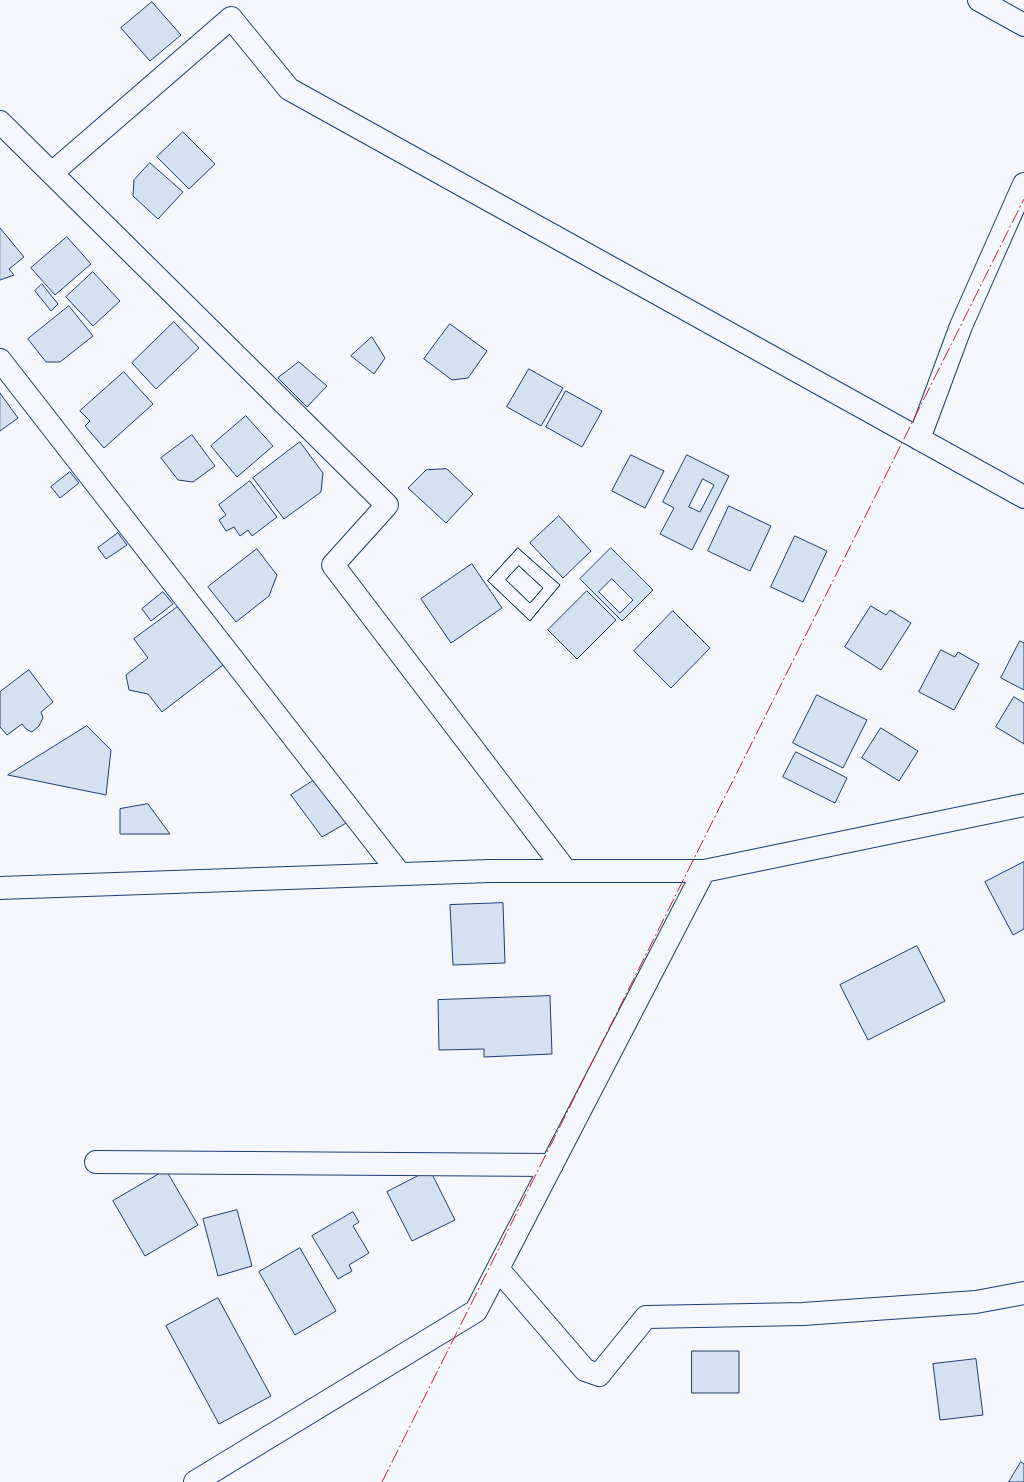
<!DOCTYPE html>
<html>
<head>
<meta charset="utf-8">
<style>
	body { margin:0 }
	canvas { display:block; background:#f4f7fb }
</style>
</head>
<body>
<canvas width="1024" height="1482"></canvas>
<script>
const ctx = document.querySelector('canvas').getContext('2d');
ctx.lineJoin = 'round';
function fill(path, color) {
  ctx.fillStyle = color;
  ctx.fill(path, 'evenodd');
}
function strokePath(path, color, width, dash) {
  ctx.strokeStyle = color;
  ctx.lineWidth = width;
  ctx.lineCap = dash ? 'butt' : 'round';
  ctx.setLineDash(dash || []);
  ctx.stroke(path);
}
const building = new Path2D(`
	M152,2L181,35L150,61L121,28Z
	M183,132L215,164L189,189L157,157Z
	M150,163L183,192L158,219L133,196L134,180Z
	M0,228L24,257L9,269L14,275L0,280Z
	M67,237L91,264L55,295L31,268Z
	M93,272L120,301L93,326L66,297Z
	M42,284L58,304L51,311L35,291Z
	M69,306L93,336L60,362H46L28,339Z
	M174,322L199,348L156,389L132,363Z
	M450,324L487,351L468,378L452,380L424,359Z
	M372,337L385,358L374,374L351,356Z
	M299,362L327,386L307,407L278,378Z
	M529,369L563,388L541,426L507,407Z
	M124,372L153,404L104,448L85,426L90,421L80,411Z
	M566,391L602,411L582,447L546,427Z
	M0,393L18,418L0,431Z
	M246,416L273,446L237,477L211,446Z
	M192,435L215,466L193,482L178,480L161,458Z
	M300,442L323,473L321,492L284,519L253,478Z
	M631,455L664,471L645,508L612,491Z
	M687,455L729,476L692,550L660,534L674,508L663,502ZM703,479L714,485L700,512L689,507Z
	M447,469L473,494L446,523L408,488L426,470Z
	M70,472L79,483L60,498L51,487Z
	M250,481L277,517L252,536L248,530L240,536L234,527L226,531L219,520L226,515L219,505Z
	M729,506L771,526L750,571L708,551Z
	M559,516L591,551L563,578L530,543Z
	M118,533L127,545L106,559L98,548Z
	M795,536L827,551L803,602L771,587Z
	M518,548L560,585L530,621L488,581ZM519,566L543,588L530,603L506,580Z
	M518,548L560,585L530,621L488,581Z
	M611,548L653,590L622,621L580,579ZM612,579L633,600L620,613L599,592Z
	M257,549L277,575L269,596L236,622L208,587Z
	M472,564L502,608L451,643L421,599Z
	M519,566L543,588L530,603L506,580Z
	M587,591L616,620L577,659L548,630Z
	M163,592L173,604L151,621L142,609Z
	M179,606L223,665L162,712L148,694L129,690L126,675L148,658L134,639Z
	M871,606L886,615L890,610L911,623L881,670L845,647Z
	M673,611L710,648L671,688L634,651Z
	M1020,641L1024,643V690L1001,678Z
	M941,650L955,657L958,652L979,664L954,710L919,692Z
	M29,670L53,702L41,712L43,718L39,726L32,732L26,729L22,724L7,735L0,727V692Z
	M817,695L867,720L843,768L793,743Z
	M1014,697L1024,703V744L996,727Z
	M87,726L111,750L106,795L8,775Z
	M881,728L918,751L899,781L862,758Z
	M796,752L847,778L835,803L783,777Z
	M316,779L348,822L322,837L291,795Z
	M148,804L170,834H120V809Z
	M1024,862V929L1013,935L985,882Z
	M503,903L505,963L453,965L450,905Z
	M917,946L945,1001L868,1040L840,985Z
	M550,996L552,1054L484,1057V1049L439,1050L438,1000Z
	M166,1170L198,1225L145,1256L113,1201Z
	M430,1170L455,1220L412,1241L387,1192Z
	M237,1210L252,1266L218,1276L203,1219Z
	M353,1212L359,1222L353,1226L369,1253L349,1265L352,1271L338,1279L312,1236Z
	M300,1248L336,1311L295,1335L259,1272Z
	M218,1298L271,1396L219,1424L166,1326Z
	M692,1351H739V1393H692Z
	M976,1359L983,1415L940,1420L933,1364Z
	M1021,1462L1024,1464V1482H1009Z`);
fill(building, '#d5e0f0');
strokePath(building, '#1d3f73', 1);
const minor = new Path2D(`
	M979,0L1024,25
	M0,122L387,505L333,565L566,871
	M52,173L231,18L289,89L1024,497
	M0,360L400,874
	M919,439L961,326L1024,184
	M0,888L490,871H704L1024,805
	M96,1162L552,1165
	M498,1269L585,1370L599,1375L646,1317L803,1314L976,1302L1024,1293
	M195,1482L476,1311L704,871`);
strokePath(minor, '#1d3f73', 24);
strokePath(minor, '#f4f7fb', 22);
strokePath(new Path2D(`
	M382,1482L1024,199`), '#c62828', 1, [14, 3, 2, 3]);
</script>
</body>
</html>
